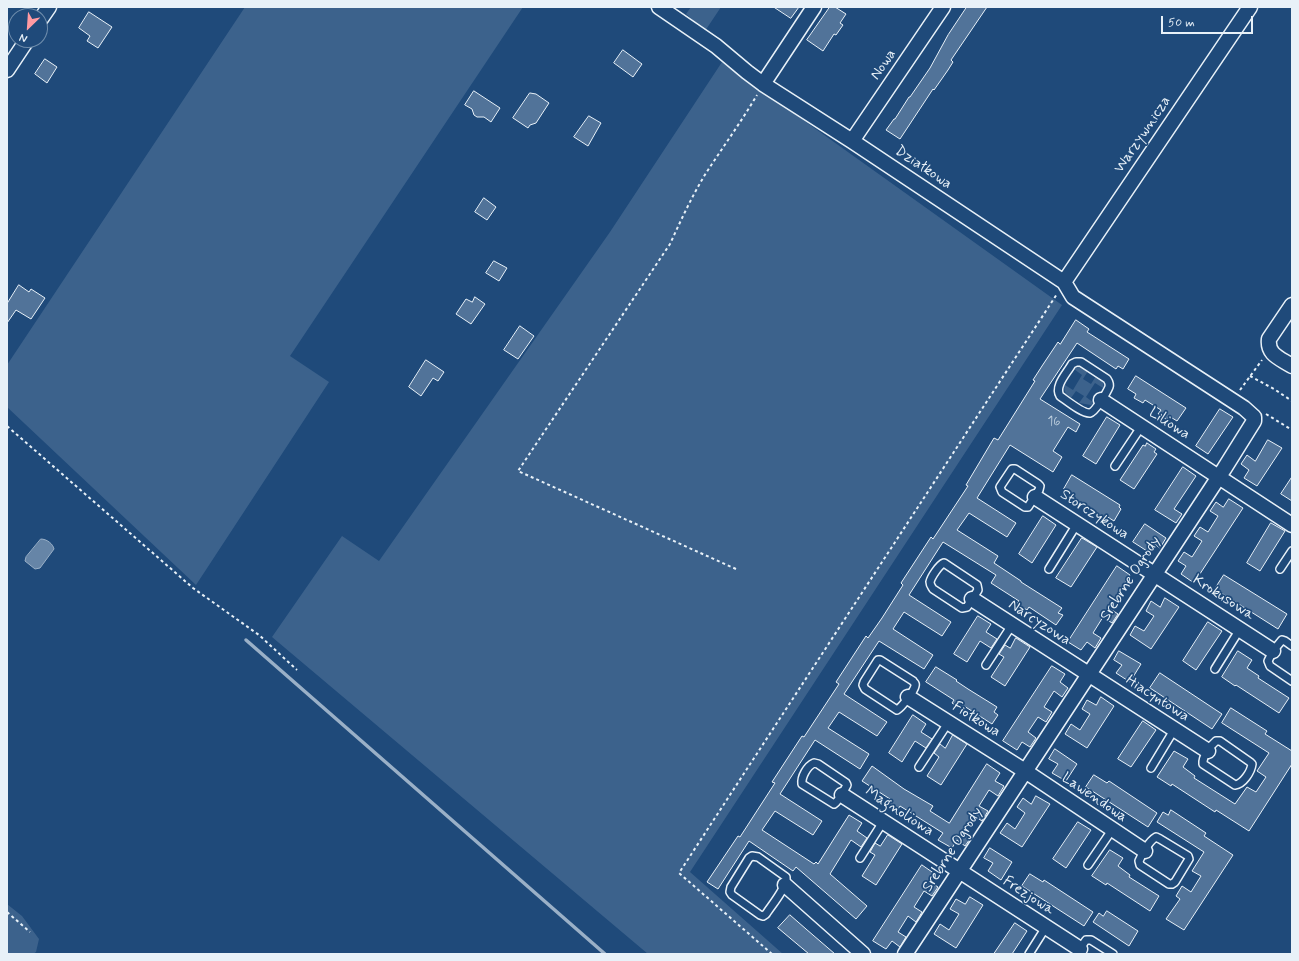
<!DOCTYPE html>
<html>
<head>
<meta charset="utf-8">
<style>
	body { margin:0 }
	#map { position:relative; width:1299px; height:961px; overflow:hidden; background:#1f4a7a; font-family:Mynerve,sans-serif }
	canvas { display:block }
	.frame { position:absolute; inset:0; border:8px solid #e8f1f8; pointer-events:none }
	.north { position:absolute; left:8px; top:8px; width:40px; height:40px; box-sizing:border-box; background:#1f4a7a; border:1px solid #6f8dac; border-radius:50%; rotate:205deg; font-size:11px; font-weight:700; line-height:16px; text-align:center; color:#e8f1f8 }
	.north::after { content:''; display:block; margin:auto; width:14px; height:18px; background:#ff9aa2; clip-path:polygon(50% 0,100% 100%,50% 72%,0 100%) }
	.scale { position:absolute; left:1161px; top:16px; width:92px; height:18px; box-sizing:border-box; border:2px solid #e8f1f8; border-top:0; padding-left:5px; font-size:12px; line-height:14px; white-space:nowrap; color:#e8f1f8; -webkit-text-stroke:3px #1f4a7a; paint-order:stroke }
</style>
</head>
<body>
<div id="map">
<canvas width="1299" height="961"></canvas>
<div class="frame"></div>
<div class="north">N</div>
<div class="scale">50 m</div>
</div>
<script>
const ctx = document.querySelector('canvas').getContext('2d');
ctx.lineJoin = 'round';
function fill(path, color) {
  ctx.fillStyle = color;
  ctx.fill(path, 'evenodd');
}
function strokePath(path, color, width, dash) {
  ctx.strokeStyle = color;
  ctx.lineWidth = width;
  ctx.lineCap = dash ? 'butt' : 'round';
  ctx.setLineDash(dash || []);
  ctx.stroke(path);
}
function label(font, color, halo, rows, align = 'center') {
  ctx.font = font + ' Mynerve,sans-serif';
  ctx.lineWidth = 3.5;
  ctx.setLineDash([]);
  ctx.textBaseline = 'middle';
  ctx.strokeStyle = halo;
  ctx.fillStyle = color;
  for (const [text, x, y, turn = 0] of rows) {
    ctx.save();
    ctx.translate(x, y);
    ctx.rotate((+turn || 0) * Math.PI / 180);
    ctx.textAlign = isNaN(turn) ? turn : align;
    if (halo) ctx.strokeText(text, 0, 0);
    ctx.fillText(text, 0, 0);
    ctx.restore();
  }
}
fill(new Path2D(`
	M245,7H523L290,356L329,382L196,585L7,407V365Z
	M691,7H721L705,31L686,14Z
	M722,62L1062,305L690,872L783,954H648L272,637L342,536L379,561L610,232Z
	M1077,367H1081L1088,371L1083,379L1091,384L1096,376C1101,379 1105,383 1103,388L1095,383L1086,397L1094,403L1091,405L1079,403L1084,396L1076,391L1071,398C1066,394 1063,391 1065,385L1073,390L1082,375L1074,369Z
	M7,904L22,916L39,939L36,952L33,954H7Z`), '#3c628c');
const water = new Path2D(`
	M41,539C47,539 53,544 54,549L40,568L35,569L25,561L26,557Z`);
fill(water, '#6685a7');
strokePath(water, '#9ab0c7', 1);
strokePath(new Path2D(`
	M246,640L605,954`), '#9ab0c7', 3.5);
const building = new Path2D(`
	M774,7H799L791,18Z
	M830,7H835L846,14L840,23L843,25L836,35L834,34L823,51L807,40Z
	M967,7H987L951,60L953,62L948,70L934,90L933,89L900,139L886,130L894,119H895L909,97H910L930,68L948,35Z
	M89,12L112,27L98,48L87,41L90,36L79,28Z
	M623,50L642,64L633,77L614,63Z
	M45,59L57,67L47,83L35,74Z
	M474,91L500,108L491,122L484,117H477L474,115L472,109L465,105Z
	M530,93L536,94L549,103L536,123L530,125L528,128L513,118Z
	M589,116L601,123L588,146L574,137Z
	M484,198L496,207L487,220L475,212Z
	M494,261L507,268L499,281L486,273Z
	M19,285L29,292L31,289L45,298L31,319L16,310L7,323V304Z
	M475,297L485,304L471,324L456,314L466,299L472,302Z
	M1076,320L1089,329L1087,332L1129,359L1123,369L1118,366L1116,369L1077,343L1040,399L1080,424L1076,432L1068,427L1053,451L1062,457L1053,472L1010,445L977,498L1016,523L1007,537L969,513L957,530L998,556L994,563L1021,581V582L1062,608L1058,613L1063,615L1056,625L1029,607L1027,610L1017,604L1019,601L991,583L996,575L943,542L909,595L951,622L942,636L904,612L893,629L933,655L924,669L879,641L844,694L887,722L877,736L839,712L828,728L869,754L860,769L815,740L780,794L822,821L813,835L775,811L762,830L814,864L816,862L818,864L849,815L862,823L857,831L867,838L861,847L851,840L830,874L867,906L856,919L796,867L793,871L749,841L718,889L707,882L738,836L740,837L775,783L772,782L802,736L804,737L839,684L836,682L866,636L868,638L882,618L903,585L901,583L931,537L933,539L968,486L966,485L994,438L998,440L1035,381L1033,380L1042,366L1058,342L1060,344Z
	M520,326L534,336L518,359L504,350Z
	M426,360L444,372L438,381L433,378L421,396L409,387Z
	M1136,376L1186,408L1177,421L1169,416L1167,420L1163,417L1158,414L1161,410L1145,400L1143,403L1134,398L1136,394L1128,389Z
	M1220,409L1233,417L1208,454L1196,446Z
	M1107,417L1120,425L1096,464L1083,456Z
	M1268,440L1282,448L1257,486L1244,478L1249,470L1241,464L1247,455L1255,461Z
	M1147,443L1156,449L1154,452L1157,454L1134,489L1120,480L1143,445L1145,446Z
	M1183,467L1196,476L1174,509L1182,514L1176,523L1155,510Z
	M1072,475L1120,505L1119,507L1121,509L1114,521L1106,516L1104,520L1093,513L1094,512L1069,497L1071,493L1064,489Z
	M1292,477V501L1281,494Z
	M1229,499L1243,508L1194,583L1181,574L1186,566L1178,561L1184,552L1192,557L1202,541L1194,536L1200,527L1208,532L1218,516L1210,511L1216,502L1223,507Z
	M1043,516L1056,525L1032,563L1019,554Z
	M1271,523L1285,531L1260,571L1247,563Z
	M1145,524L1166,538L1160,548L1153,543L1147,551L1133,542Z
	M1082,538L1097,547L1071,587L1056,578Z
	M1117,566L1130,575L1109,608L1118,614L1112,623L1103,617L1093,633L1101,638L1095,648L1087,642L1081,650L1068,642Z
	M1224,575L1287,614L1278,629L1215,589Z
	M1165,598L1179,607L1151,649L1130,635L1135,626L1144,631L1154,616L1146,611L1151,601L1160,607Z
	M978,616L991,624L986,632L997,639L991,648L980,641L967,662L954,654Z
	M1208,622L1222,631L1196,670L1183,661Z
	M1016,638L1030,647L1005,686L991,677L1004,657L999,654L1005,645L1010,648Z
	M1119,651L1141,664L1130,682L1116,673L1122,665L1114,660Z
	M1238,651L1252,660L1247,668L1259,676L1258,678L1289,698L1279,713L1236,685L1235,686L1222,677Z
	M1052,666L1065,674L1060,682L1068,688L1062,697L1054,691L1044,707L1052,712L1046,722L1038,717L1028,732L1036,738L1030,747L1022,742L1017,750L1003,741Z
	M936,667L957,680L956,681L968,689L997,707L994,712L998,715L992,724L964,706L962,710L952,703L954,700L926,682Z
	M1160,673L1222,714L1212,729L1150,688Z
	M1101,697L1114,706L1087,748L1065,734L1071,724L1080,730L1090,714L1082,709L1087,700L1096,705Z
	M1231,708L1267,731L1265,734L1292,751V764L1249,831L1216,810L1215,812L1172,784L1171,786L1157,777L1174,751L1188,759L1183,767L1195,776L1194,778L1235,804L1247,787L1256,792L1266,777L1257,771L1269,753L1222,723Z
	M913,715L926,724L921,732L932,739L926,748L915,741L902,762L889,753Z
	M1143,721L1156,730L1131,767L1118,759Z
	M953,735L967,744L941,785L927,776L939,757L934,753L940,744L945,748Z
	M1055,749L1077,764L1066,781L1052,773L1058,764L1049,759Z
	M987,764L1000,773L995,781L1004,786L998,796L989,790L979,806L988,811L982,821L973,815L963,831L972,836L965,846L957,840L952,848L938,840L943,833L900,806L898,809L888,802L890,799L862,781L872,766L904,789L933,806L930,811L949,823Z
	M1094,775L1107,783L1109,781L1157,813L1148,827L1086,787Z
	M1036,796L1050,804L1022,847L1000,833L1007,823L1015,829L1025,813L1017,807L1023,798L1031,804Z
	M1171,810L1206,833L1204,836L1233,855L1184,930L1166,919L1180,899L1176,896L1182,886L1191,892L1201,876L1192,871L1204,852L1157,822L1163,812L1168,815Z
	M1078,822L1091,830L1066,868L1053,859Z
	M888,835L902,844L876,885L862,876L875,855L870,852L875,843L880,846Z
	M990,848L1012,862L1001,880L988,871L993,863L984,858Z
	M1110,850L1123,858L1118,866L1130,875L1129,877L1159,896L1150,911L1107,883L1106,885L1092,876Z
	M922,865L935,874L930,882L938,887L932,896L924,891L914,907L922,912L916,922L908,916L898,932L906,937L900,947L892,941L886,949L873,941Z
	M1030,874L1043,882L1044,880L1093,912L1084,926L1022,886Z
	M970,897L983,905L956,948L934,934L940,924L949,930L959,914L950,909L956,899L965,904Z
	M1107,911L1138,931L1129,946L1093,922L1099,913L1103,916Z
	M790,915L806,929L835,954H809L778,928Z
	M1015,923L1027,931L1012,954H994Z`);
fill(building, '#517399');
strokePath(building, '#e8f1f8', 1);
const lane = new Path2D(`
	M1076,362H1081L1107,379C1109,382 1110,384 1109,387C1107,392 1095,412 1090,413C1083,414 1066,400 1060,396C1054,386 1067,373 1072,364Z
	M1115,466L1141,427
	M1012,469H1015L1038,484L1040,486L1039,490L1028,507H1025L1002,492L1000,487Z
	M944,563L977,585L978,590L967,607L962,608L933,589C931,586 930,585 930,582C931,577 939,565 944,563Z
	M1049,569L1077,524
	M1280,569L1292,551
	M1292,646L1285,641L1282,640L1273,651L1268,661L1270,666L1292,681
	M878,660H880L913,681C914,683 916,683 915,686C914,691 902,707 897,710L865,689L863,685L864,682Z
	M986,665L1012,625
	M1215,669L1240,629
	M1216,741H1220L1250,762L1252,764C1251,772 1243,784 1235,785L1203,764C1202,757 1210,746 1216,741Z
	M814,763L818,764L846,783L847,785C843,792 840,800 834,804L802,784C801,777 807,766 814,763Z
	M919,767L948,723
	M1151,768L1174,730
	M1156,837L1160,839L1188,856L1189,859L1175,882L1172,884H1169L1140,865L1139,861C1142,854 1149,841 1156,837Z
	M752,856L758,857L786,877C788,886 771,906 766,914L763,916L760,915L732,895L730,892L731,887L749,858Z
	M860,858L883,822
	M1088,865L1112,830
	M1079,950L1086,940H1091L1113,954
	M1029,954L1046,927`);
const street = new Path2D(`
	M659,7L716,46L747,72L763,84L852,141L1064,282L1073,297L1244,408L1254,417V421L1224,469L905,954
	M40,20L49,7
	M7,70L27,40
	M763,84L814,7
	M852,141L943,7
	M1064,282L1250,7
	M1292,305L1269,339C1267,355 1280,358 1292,366
	M1101,400L1292,525
	M1035,497L1273,651
	M972,599L1208,751
	M908,697L1025,771L1145,851
	M842,795L1080,949
	M785,885L863,954`);
strokePath(lane, '#e8f1f8', 10);
strokePath(street, '#e8f1f8', 17);
strokePath(new Path2D(`
	M1250,376L1274,389L1292,401
	M1240,390L1262,360
	M1266,414L1292,430
	M7,426L193,588L259,635L297,670
	M736,569L518,471L670,244C681,220 692,196 706,173C723,147 741,122 757,95
	M7,912L30,932
	M772,954L679,873L1057,294`), '#e8f1f8', 2, [3, 3]);
strokePath(lane, '#1f4a7a', 7);
strokePath(street, '#1f4a7a', 14);
label('13px', '#c2d2e0', null, [
	["16",1054,422]
]);
label('15px', '#e8f1f8', '#1f4a7a', [
	["Nowa",884,65,-56],
	["Warzywnicza",1143,135,-56],
	["Działkowa",923,168,34],
	["Liliowa",1169,424,33],
	["Storczykowa",1094,515,33],
	["Srebrne Ogrody",1131,579,-57],
	["Krokusowa",1223,598,33],
	["Narcyzowa",1039,623,33],
	["Hiacyntowa",1157,699,33],
	["Fiołkowa",976,720,32],
	["Lawendowa",1094,798,34],
	["Magnoliowa",899,812,33],
	["Srebrne Ogrody",953,850,-57],
	["Frezjowa",1028,896,33]
]);
</script>
</body>
</html>
